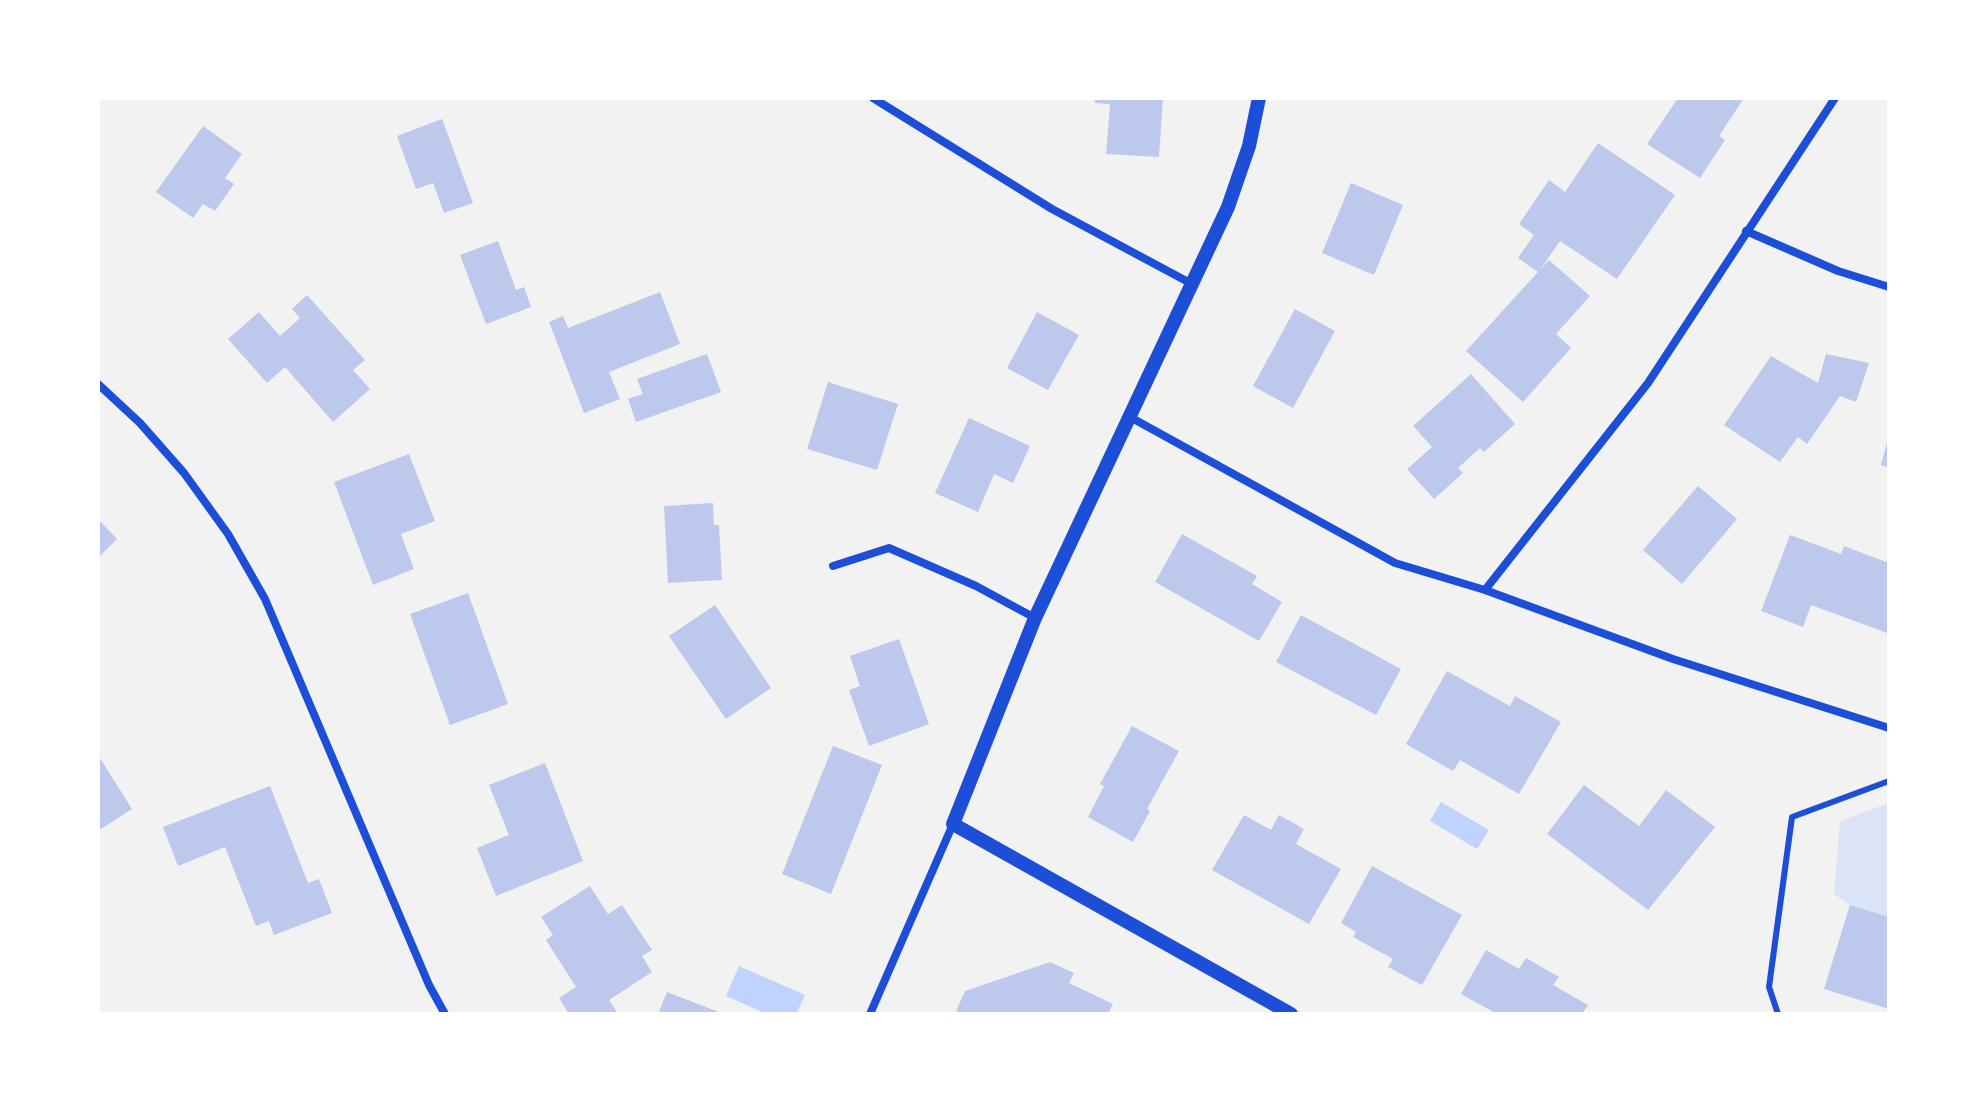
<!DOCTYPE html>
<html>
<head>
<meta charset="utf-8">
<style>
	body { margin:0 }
	#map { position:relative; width:1987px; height:1112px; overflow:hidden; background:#f2f2f2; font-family:"Archivo Narrow",sans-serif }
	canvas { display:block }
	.frame { position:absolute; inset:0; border:100px solid #fff; pointer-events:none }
</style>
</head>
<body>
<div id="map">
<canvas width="1987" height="1112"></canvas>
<div class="frame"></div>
</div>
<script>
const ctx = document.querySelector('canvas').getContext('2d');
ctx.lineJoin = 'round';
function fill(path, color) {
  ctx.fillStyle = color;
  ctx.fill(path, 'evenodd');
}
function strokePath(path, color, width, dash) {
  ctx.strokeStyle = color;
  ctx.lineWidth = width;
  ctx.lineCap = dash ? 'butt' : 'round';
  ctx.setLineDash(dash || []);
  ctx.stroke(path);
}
fill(new Path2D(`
	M1889,803V917L1850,905L1834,894L1840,821Z`), '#dbe4f7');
fill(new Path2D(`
	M1441,802L1489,830L1477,849L1430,821Z
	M739,966L805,995L796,1014H767L726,996Z`), '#bfd3fe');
fill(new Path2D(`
	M1095,98H1163L1159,157L1106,154L1110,104L1095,103Z
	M1678,98H1744L1719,136L1725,140L1700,178L1647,144Z
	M442,119L473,203L444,213L433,183L416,189L397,136Z
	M203,126L242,154L225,178L234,184L215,211L203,204L193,218L156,192Z
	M1598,143L1675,195L1617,279L1560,241L1540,270L1549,260L1590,296L1556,334L1571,348L1523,402L1466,351L1538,272L1518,258L1534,235L1519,224L1549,180L1565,192Z
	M1351,183L1403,205L1374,275L1322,253Z
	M498,241L516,290L524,287L531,307L486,324L460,255Z
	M660,292L680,344L609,372L620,399L584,413L549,322L563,316L568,328Z
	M307,295L365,360L353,370L370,389L333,422L285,367L267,383L228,339L259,312L280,336L300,318L292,309Z
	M1295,309L1335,331L1293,408L1253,386Z
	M1037,312L1079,335L1048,390L1007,368Z
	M707,354L721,392L636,422L628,399L643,394L637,379Z
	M1826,354L1869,363L1856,402L1840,396L1807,444L1798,437L1780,462L1724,425L1771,356L1818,383Z
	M1471,374L1515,424L1484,452L1480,448L1458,468L1463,473L1434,499L1407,469L1432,447L1413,426Z
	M828,382L898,404L877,470L807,449Z
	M969,418L1030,446L1013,483L994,474L978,512L935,493Z
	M1888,439H1889V468L1881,465Z
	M409,454L435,521L401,534L414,569L373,585L334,482Z
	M1698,486L1737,519L1682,584L1643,550Z
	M713,503L714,525H719L722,580L668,583L664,506Z
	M98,519L117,539L98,558Z
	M1182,534L1257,576L1252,584L1282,602L1259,641L1155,582Z
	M1790,535L1841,554L1844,546L1889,563V627L1887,633L1811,605L1803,627L1761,611Z
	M468,593L508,704L450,725L410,614Z
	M715,605L771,688L726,719L669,636Z
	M1301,615L1401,669L1376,715L1276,662Z
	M899,639L929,724L869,746L849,690L860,686L850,656Z
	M1447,671L1510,706L1515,696L1561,722L1519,794L1460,760L1453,771L1406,744Z
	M1132,726L1179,751L1147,809L1150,811L1133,842L1088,817L1104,786L1100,784Z
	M833,746L882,765L831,894L782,874Z
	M98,755L132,809L98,831Z
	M545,763L583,861L496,896L477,848L509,835L489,785Z
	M1584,785L1639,826L1666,790L1715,827L1648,910L1547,834Z
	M270,786L308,883L319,879L332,913L274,935L269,921L256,926L225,847L178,866L163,827Z
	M1244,815L1271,830L1279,815L1304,829L1296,844L1341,869L1309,924L1212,870Z
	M1372,866L1462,915L1422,985L1388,967L1393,959L1353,937L1356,932L1341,923Z
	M590,886L608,914L622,905L652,950L642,956L652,972L609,1000L618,1014H569L559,998L576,987L546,940L553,935L541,917Z
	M1850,905L1889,917V1009L1824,989Z
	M1486,950L1519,969L1526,958L1559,977L1553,985L1588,1005L1582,1014H1497L1461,994Z
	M1050,962L1074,973L1069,983L1113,1004L1108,1014H963L956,1011L965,991Z
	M667,992L724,1014H658Z`), '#bdc9ec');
strokePath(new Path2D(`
	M1778,1014L1769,987L1792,817L1889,781`), '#1d4ed8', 6);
strokePath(new Path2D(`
	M873,98L1052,209L1192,284
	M1746,231L1838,271L1889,287
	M98,384L140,423L184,473L228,534L265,599L429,985L445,1014
	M1130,417L1395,563L1485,590L1673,659L1889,728
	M833,566L889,548L976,586L1035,618
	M1485,590L1648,383L1835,98
	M870,1014L953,824`), '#1d4ed8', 8);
strokePath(new Path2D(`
	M1259,98L1249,146L1228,207L1035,618L953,824L1291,1014`), '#1d4ed8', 14);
</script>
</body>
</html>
